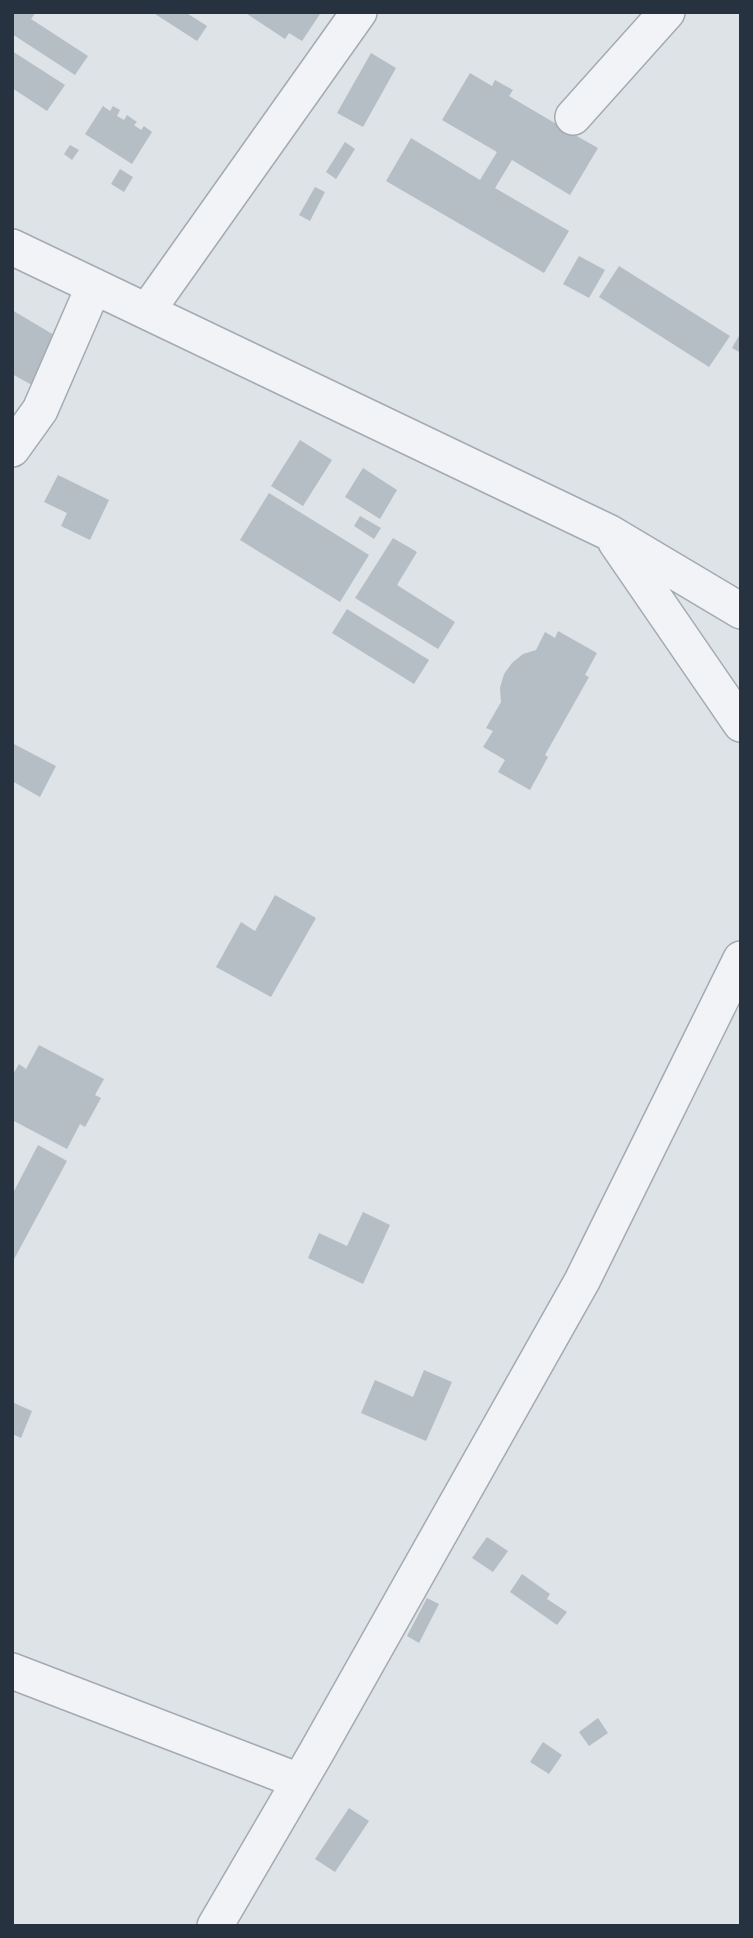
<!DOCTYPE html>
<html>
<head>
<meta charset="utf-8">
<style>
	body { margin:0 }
	#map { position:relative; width:753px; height:1938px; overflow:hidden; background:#dee3e8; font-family:Helvetica,sans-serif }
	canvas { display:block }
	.frame { position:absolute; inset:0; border:14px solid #273240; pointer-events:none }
</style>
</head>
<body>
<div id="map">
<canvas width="753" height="1938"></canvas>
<div class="frame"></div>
</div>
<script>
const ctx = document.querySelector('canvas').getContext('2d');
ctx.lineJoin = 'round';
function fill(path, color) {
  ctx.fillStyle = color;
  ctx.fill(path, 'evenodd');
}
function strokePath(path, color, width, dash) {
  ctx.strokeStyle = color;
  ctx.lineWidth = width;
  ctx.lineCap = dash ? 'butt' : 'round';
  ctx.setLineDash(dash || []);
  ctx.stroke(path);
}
fill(new Path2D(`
	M12,12H36L31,19L88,56L75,75L12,34Z
	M152,12H185L207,26L197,41Z
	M244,12H317L320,14L302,41L289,33L285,39Z
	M12,51L65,85L47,111L12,88Z
	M371,53L396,68L363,127L337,113Z
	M470,73L492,86L495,80L513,90L509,96L558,125L579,129L575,135L598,148L570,195L512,160L495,188L569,231L544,273L386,181L411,138L480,180L497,152L442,120Z
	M103,106L110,111L113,106L120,110L117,116L124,120L127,115L137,122L134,125L141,130L144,126L152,132L132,164L85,134Z
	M345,142L355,149L336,179L326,172Z
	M70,145L79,150L72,160L64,154Z
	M120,169L133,177L124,192L111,184Z
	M315,187L325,192L310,221L299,215Z
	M579,256L605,270L589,298L563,284Z
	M619,266L730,336L709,367L599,297Z
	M12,310L59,338L32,385L12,374Z
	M741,332V353L732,348Z
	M300,440L332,460L303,506L271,486Z
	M363,468L397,490L380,519L345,497Z
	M58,475L109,500L90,540L61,526L67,513L44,502Z
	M269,493L369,555L340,602L240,540Z
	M360,516L381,528L374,539L354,526Z
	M393,538L417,552L397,585L455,622L438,649L355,598Z
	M347,609L429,660L414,684L332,633Z
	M558,631L597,653L585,675L589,677L545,755L548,757L530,790L498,772L505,760L483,747L493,731L486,728L501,702L500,688L504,674L512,663L523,654L536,650L545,632L555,638Z
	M12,743L56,766L40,797L12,781Z
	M275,895L316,918L271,997L216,967L241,922L255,931Z
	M39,1045L104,1079L95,1095L101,1098L85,1127L80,1124L67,1149L12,1120V1076L19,1064L26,1069Z
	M38,1145L67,1161L12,1263V1195Z
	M363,1212L390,1225L363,1284L308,1258L319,1233L347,1246Z
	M424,1370L452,1382L426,1441L361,1413L375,1380L413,1397Z
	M12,1402L32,1411L21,1438L12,1434Z
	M487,1537L508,1551L493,1572L472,1558Z
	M522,1574L550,1594L547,1599L567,1612L557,1625L510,1592Z
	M427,1598L439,1604L419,1643L407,1636Z
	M598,1718L608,1733L589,1746L579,1732Z
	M543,1742L562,1755L549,1774L530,1762Z
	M349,1808L369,1821L335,1872L315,1859Z`), '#b5bdc5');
const minor = new Path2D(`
	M573,117L667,12
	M12,247L610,533L741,611
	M147,311L359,12
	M12,449L40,410L94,286
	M616,542L741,724
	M12,1671L299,1781
	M215,1926L316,1753L582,1281L741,959`);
strokePath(minor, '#a3aab2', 38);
strokePath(minor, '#f1f3f6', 35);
</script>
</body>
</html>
